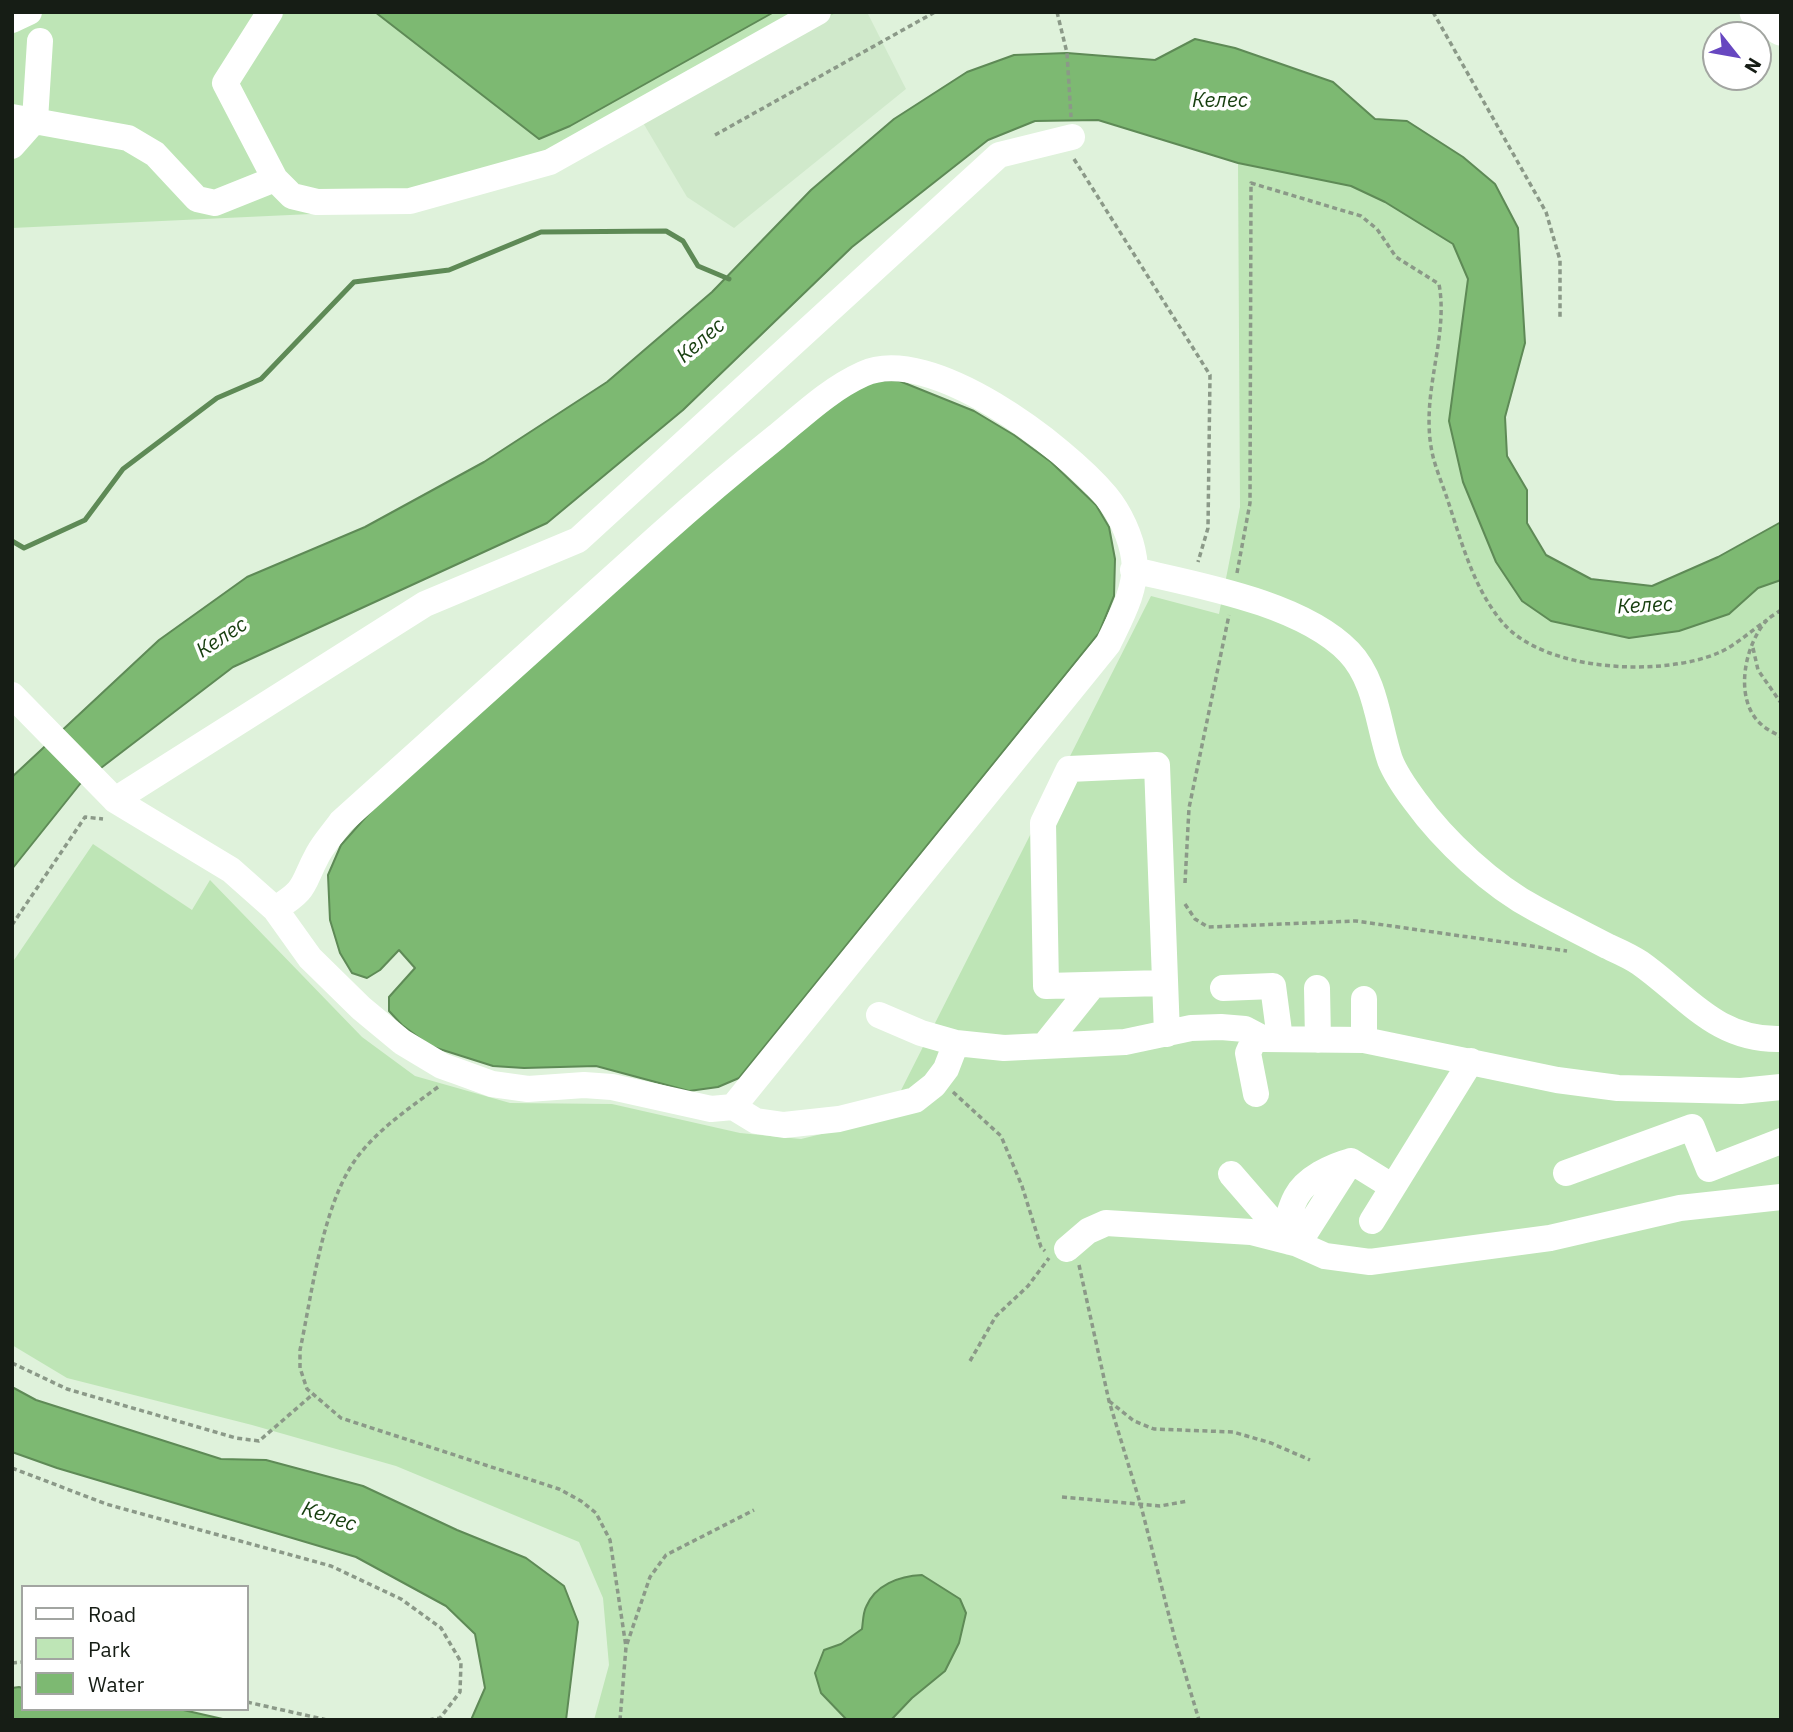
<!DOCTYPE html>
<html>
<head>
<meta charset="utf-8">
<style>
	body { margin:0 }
	#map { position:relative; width:1793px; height:1732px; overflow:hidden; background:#dff2db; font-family:"IBM Plex Sans",sans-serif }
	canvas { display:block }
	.frame { position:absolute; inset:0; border:14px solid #161d15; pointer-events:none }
	.legend { position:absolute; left:21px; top:1585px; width:228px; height:126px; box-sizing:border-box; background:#fff; border:2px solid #a2a5a1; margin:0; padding:9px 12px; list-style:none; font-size:21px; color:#161d15 }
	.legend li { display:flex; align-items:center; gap:14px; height:35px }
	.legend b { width:35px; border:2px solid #a2a5a1 }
	.north { position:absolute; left:1702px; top:21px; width:70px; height:70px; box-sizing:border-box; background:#fff; border:2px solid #a2a5a1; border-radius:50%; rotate:121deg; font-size:19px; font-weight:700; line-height:28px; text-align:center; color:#161d15 }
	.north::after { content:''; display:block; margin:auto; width:24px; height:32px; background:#6747c0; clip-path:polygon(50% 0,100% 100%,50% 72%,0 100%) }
</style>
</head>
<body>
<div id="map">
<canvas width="1793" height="1732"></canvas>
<div class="frame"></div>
<ul class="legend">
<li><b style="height:9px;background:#fff"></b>Road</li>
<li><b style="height:19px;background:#bee5b6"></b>Park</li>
<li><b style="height:19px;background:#7db972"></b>Water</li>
</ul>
<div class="north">N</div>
</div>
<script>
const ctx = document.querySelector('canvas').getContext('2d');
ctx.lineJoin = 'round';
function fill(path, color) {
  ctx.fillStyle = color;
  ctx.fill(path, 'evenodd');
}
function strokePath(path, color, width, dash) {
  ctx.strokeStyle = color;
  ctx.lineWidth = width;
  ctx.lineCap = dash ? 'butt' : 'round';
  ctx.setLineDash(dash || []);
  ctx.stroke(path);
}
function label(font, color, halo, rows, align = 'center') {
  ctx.font = font + ' "IBM Plex Sans",sans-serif';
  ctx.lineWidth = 7;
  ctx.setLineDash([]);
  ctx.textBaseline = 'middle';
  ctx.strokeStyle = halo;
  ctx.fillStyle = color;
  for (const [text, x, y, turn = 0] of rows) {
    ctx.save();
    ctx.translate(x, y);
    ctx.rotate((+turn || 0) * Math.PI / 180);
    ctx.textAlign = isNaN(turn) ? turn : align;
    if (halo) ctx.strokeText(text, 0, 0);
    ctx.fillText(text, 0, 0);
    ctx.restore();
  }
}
fill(new Path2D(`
	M838,12H867L906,89L734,228L687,197L642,121Z`), '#d0e9cb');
fill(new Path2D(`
	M12,12H838L556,169L418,209L12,228Z
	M1238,163L1351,186L1385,202L1454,244L1468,279L1449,421L1552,621L1629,638L1679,631L1729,614L1758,588L1781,580V1720H594L609,1665L603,1598L579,1542L396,1466L252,1425L67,1378L12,1345V963L93,844L192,910L210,880L362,1037L415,1076L510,1103L612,1104L740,1133L801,1139L887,1118L1151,596L1219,614L1240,507Z`), '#bee5b6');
const water = new Path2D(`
	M375,12H774L570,126L539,139Z
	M1195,39L1235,48L1333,82L1375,119L1407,121L1463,157L1495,184L1518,228L1525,343L1505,417L1507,456L1527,490V523L1546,555L1591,579L1652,586L1718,557L1781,522V580L1758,588L1729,614L1679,631L1629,638L1551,621L1522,601L1496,562L1463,482L1449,421L1468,279L1453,244L1385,202L1351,186L1238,163L1098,120L1035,121L988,140L852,247L683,410L547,523L233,667L80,784L12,869V777L159,640L247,577L365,527L484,462L607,382L712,292L811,190L894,119L967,72L1014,55L1067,53L1155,60Z
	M897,380L974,411L1014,435L1051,462L1096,505L1109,527L1115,559L1114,596L1099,633L739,1078L718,1087L689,1091L596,1066L524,1068L493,1066L430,1046L402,1025L389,1011V997L415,968L399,950L380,970L367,978L352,973L340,953L330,920L328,875L341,845L380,801L662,546L835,401L871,381Z
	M12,1387L36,1400L221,1459L266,1460L363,1486L457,1530L526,1558L564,1586L578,1622L566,1720H471L485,1688L475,1634L446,1606L356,1557L57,1468L12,1452Z
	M922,1575L960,1599L966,1613L959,1643L945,1671L912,1698L891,1720H847L821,1693L815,1673L824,1650L841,1644L862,1629C863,1622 863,1613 866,1607C875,1585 899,1576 922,1575Z
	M19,1687L23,1688V1709H179L227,1720H12V1688Z`);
fill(water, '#7db972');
strokePath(water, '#5e8a56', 2);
strokePath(new Path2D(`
	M12,541L24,548L85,520L123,469L217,398L261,379L354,282L449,270L541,232L666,231L683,241L698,266L729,279`), '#5e8a56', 5);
strokePath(new Path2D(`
	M1057,12L1067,53L1071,117
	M1433,12L1546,212L1560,260V318
	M715,135L935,12
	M1074,159L1210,375L1208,528L1198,562
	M1237,573L1250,503L1251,183L1361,216L1377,229L1396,257L1439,284C1449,338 1420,393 1432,452C1435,467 1442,483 1447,498C1461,540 1473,588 1503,623C1545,672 1662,677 1718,653C1735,646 1752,630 1767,620
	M1781,610C1777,613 1771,616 1767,620C1744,645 1733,701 1762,725C1767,730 1775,733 1781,737
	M1753,648L1758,670L1781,703
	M1185,883L1189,808L1229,615
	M1185,904L1195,919L1208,927L1356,921L1567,951
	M12,925L85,817L103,819
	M438,1087C411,1107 384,1125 363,1150C323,1195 313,1290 300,1350V1368L307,1389L341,1418L559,1489L581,1501L596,1513L610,1540L626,1647L620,1720
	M953,1092L1001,1136L1022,1186L1041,1247L1045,1251
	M1079,1265L1109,1401L1141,1506L1176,1643L1199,1720
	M970,1361L996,1316L1028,1286L1049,1258
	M12,1363L67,1389L236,1438L259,1441L312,1395
	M1109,1401L1134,1421L1154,1429L1233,1432L1271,1443L1310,1460
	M12,1468L106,1504L331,1566L401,1599L441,1628L461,1662L460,1692L440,1718L428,1720
	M1062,1497L1160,1506L1188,1501
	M627,1644L650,1577L666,1555L754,1510
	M12,1663L23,1662
	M247,1702L327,1720`), '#8b9988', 3.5, [5, 3.5]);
strokePath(new Path2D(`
	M270,12L225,83L275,179L292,196L317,202L410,201L550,162L818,12
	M12,20L29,12
	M12,117L128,138L155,154L197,199L215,203L275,179
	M12,146L35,120L40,41
	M1133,570C1197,585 1302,603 1349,652C1376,680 1378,724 1390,760C1395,773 1406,789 1415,801C1444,841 1492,886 1536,909C1560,922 1584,934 1607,946C1618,951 1630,956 1640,963C1687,996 1716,1041 1781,1039
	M12,695L115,800L231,870L275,909L310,958L361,1008L402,1042L442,1066L459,1072L492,1084L528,1089L584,1085L612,1087L711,1109L733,1107L756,1121L784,1125L839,1119L915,1100L934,1085L946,1069L956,1043
	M115,800L425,604L578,540L999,155L1072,137
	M275,909C309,888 301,885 318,854C324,843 334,832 341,822C447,727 553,632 659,536C697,502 736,469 776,437C804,414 830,389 863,374C930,343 1065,447 1106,496C1120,513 1131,537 1134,558C1138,588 1120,619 1108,644L733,1107
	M1164,983L1046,986L1043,823L1069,769L1157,765L1167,1034
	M1223,988L1273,986L1280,1039
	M1317,988L1318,1040
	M1364,999V1040
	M879,1015L921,1033L956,1043L1004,1048L1125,1042L1191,1028L1221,1027L1245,1029L1264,1039L1364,1040L1557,1080L1618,1088L1741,1091L1781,1087
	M1044,1046L1093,985
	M1256,1094L1248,1053L1256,1035
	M1566,1173L1692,1127L1709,1169L1781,1141
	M1231,1174L1290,1242
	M1372,1221L1471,1061
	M1283,1234C1287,1222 1290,1208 1296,1197C1306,1178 1332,1166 1351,1161
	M1298,1244L1351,1161L1393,1187
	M1067,1249L1088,1231L1106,1223L1251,1232L1298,1244L1325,1256L1370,1262L1550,1238L1680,1208L1781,1197`), '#fff', 26);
strokePath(new Path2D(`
	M1756,12L1781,29`), '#fff', 33);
label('italic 21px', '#163e0e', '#fff', [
	["Келес",1220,101],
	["Келес",701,341,-41],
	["Келес",1645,606,-3],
	["Келес",222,638,-33],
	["Келес",329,1517,18]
]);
</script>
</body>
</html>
